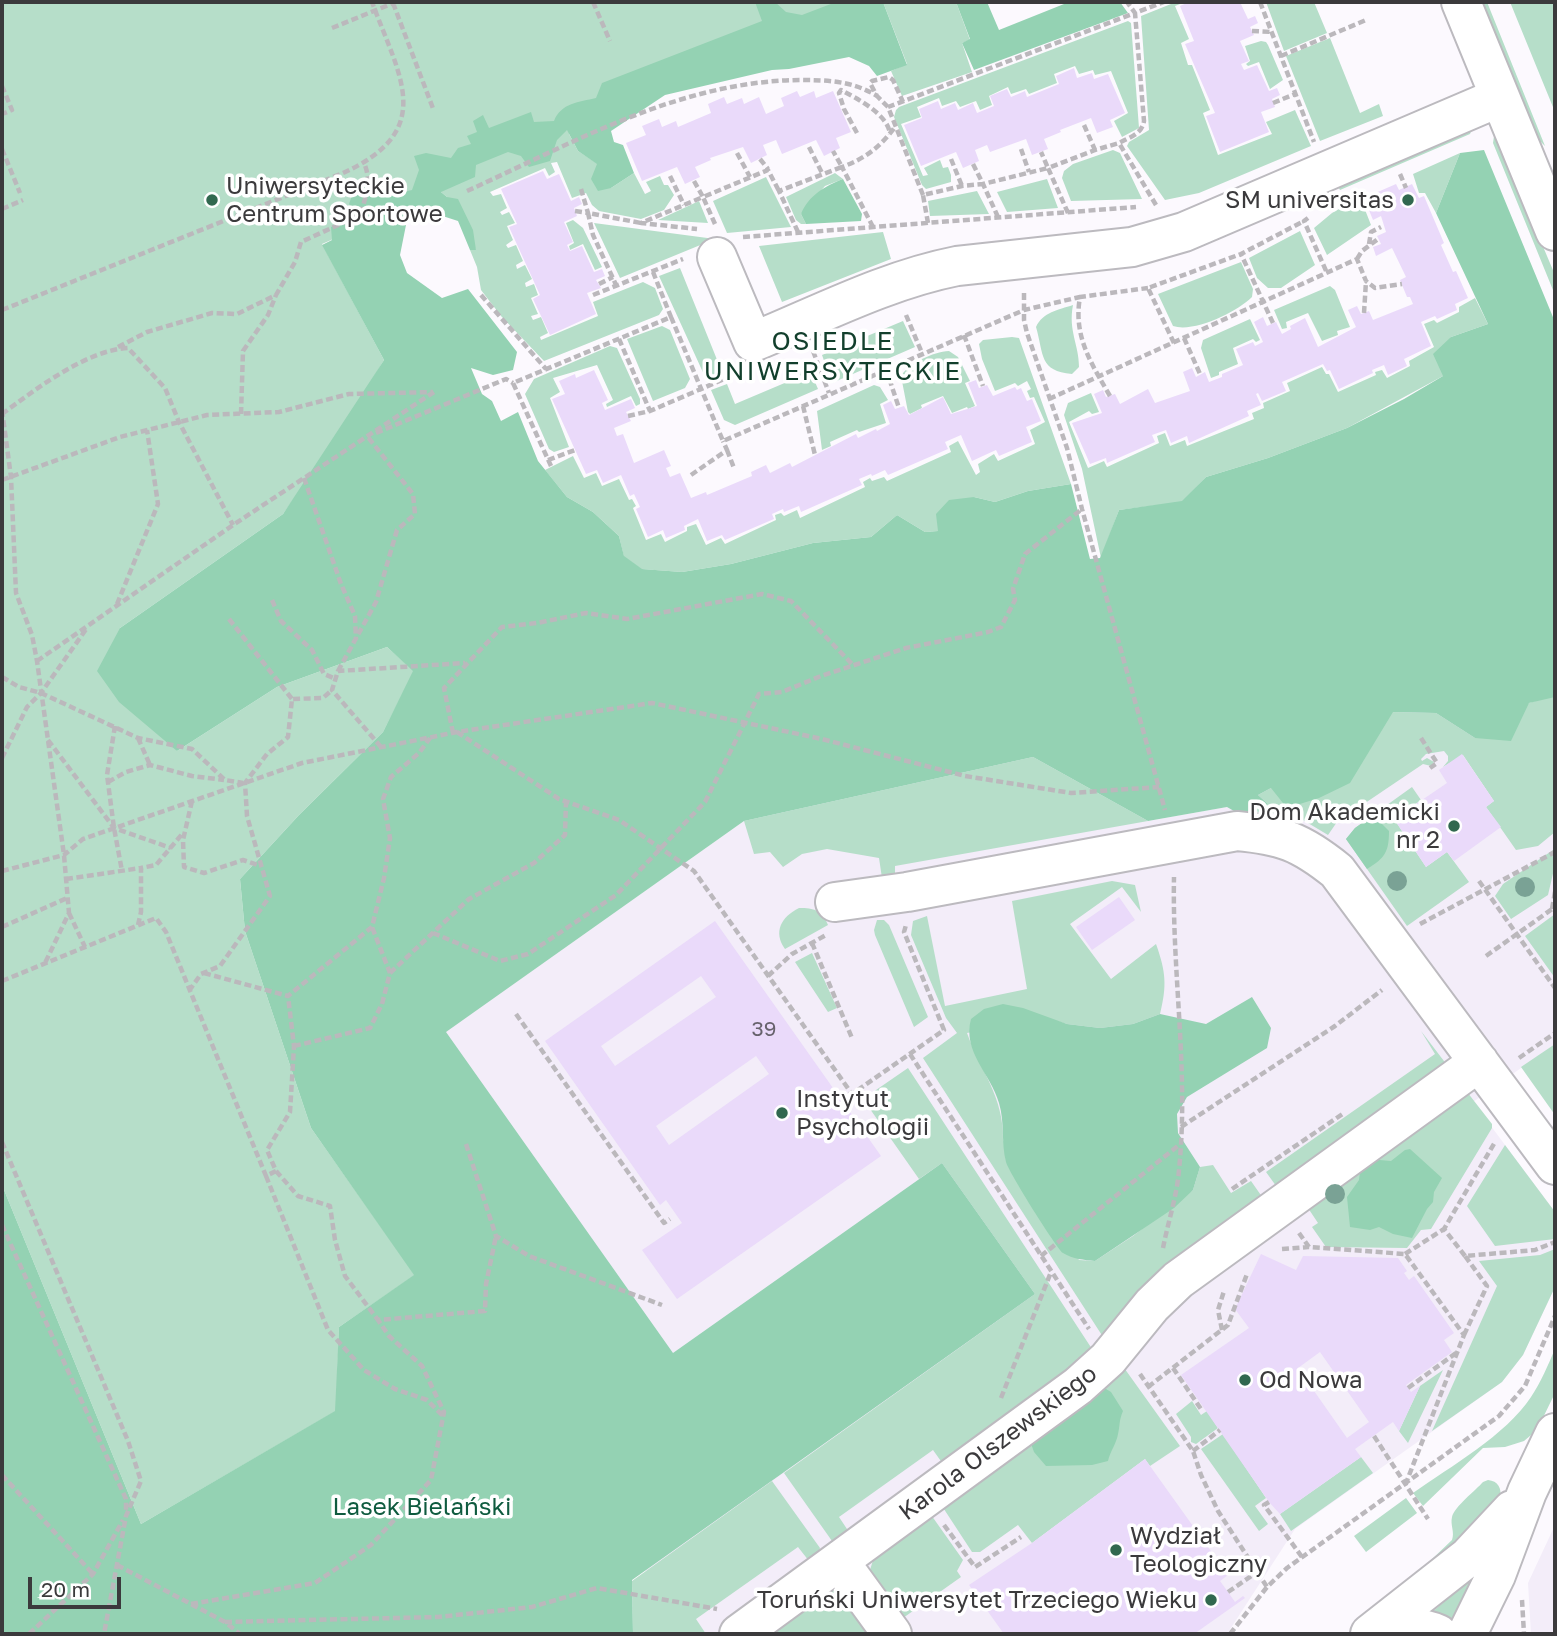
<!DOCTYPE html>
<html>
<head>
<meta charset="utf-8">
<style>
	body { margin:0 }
	#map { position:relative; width:1557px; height:1636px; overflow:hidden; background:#fcf9fe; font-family:"Golos Text",sans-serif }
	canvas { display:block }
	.frame { position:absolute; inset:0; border:4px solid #3b3a3c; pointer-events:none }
	.scale { position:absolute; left:28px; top:1577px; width:93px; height:32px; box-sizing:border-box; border:4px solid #3b3a3c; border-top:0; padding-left:9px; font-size:21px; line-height:24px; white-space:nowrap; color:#3b3a3c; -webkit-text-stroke:5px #fff; paint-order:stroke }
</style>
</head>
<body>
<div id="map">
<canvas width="1557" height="1636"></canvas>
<div class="frame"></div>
<div class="scale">20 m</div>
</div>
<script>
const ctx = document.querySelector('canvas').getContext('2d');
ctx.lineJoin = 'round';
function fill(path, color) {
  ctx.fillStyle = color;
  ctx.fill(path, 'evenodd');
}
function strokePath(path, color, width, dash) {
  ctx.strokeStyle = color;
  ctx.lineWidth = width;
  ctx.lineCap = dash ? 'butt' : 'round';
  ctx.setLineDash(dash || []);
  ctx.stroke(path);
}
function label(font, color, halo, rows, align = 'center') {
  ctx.font = font + ' "Golos Text",sans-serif';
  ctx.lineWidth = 7;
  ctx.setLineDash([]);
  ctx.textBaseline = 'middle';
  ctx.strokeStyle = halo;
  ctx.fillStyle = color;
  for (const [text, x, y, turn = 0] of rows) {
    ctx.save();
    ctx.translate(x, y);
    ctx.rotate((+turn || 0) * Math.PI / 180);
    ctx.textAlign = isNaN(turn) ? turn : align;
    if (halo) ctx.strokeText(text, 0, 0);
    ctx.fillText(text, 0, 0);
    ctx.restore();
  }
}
fill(new Path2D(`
	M1555,709V1044L1473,1102L1555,1212V1287L1523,1355L1502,1382L1295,1529L1227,1634H669L445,1032L744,821L1033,757L1148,821L1237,805L1371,712Z
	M1555,1525V1634H1531L1528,1583Z`), '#f3edf9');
fill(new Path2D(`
	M2,2H865L569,134L578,151L598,164L611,188L634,173L645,194L651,191L646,182L660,176L664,185H668L674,195L664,210L641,219L599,211L592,205L586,193L572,198L557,162L551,163L555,172L549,176L545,168L490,192L493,196L501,194L507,208L500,212L502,215L509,212L515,223L507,226L513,240L506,245L508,248L516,245L523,261L516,265L517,269L525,265L532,279L525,283L526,287L534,284L538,295L531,298L538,314L531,316L533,320L541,317L548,333L540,337L541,340L598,316L593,302L643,282L655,288L663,309L659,315L544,361L501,316L481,290L477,267L470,250H476L447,197L441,192L322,244L384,360L337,438L283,514L120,628L177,751L277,687L387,647L414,671L383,732L299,815L240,879L245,931L311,1128L415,1275L339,1327L336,1411L141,1524L2,1185Z
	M883,2H956L970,40L962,43L972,72L902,96L891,71L907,64Z
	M1176,2H1185L1175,6L1189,39L1181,43L1188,65H1192L1210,110L1203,113L1218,155L1272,134L1266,122L1295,110L1311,146L1199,193L1165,200L1127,146L1129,142L1149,130L1141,16Z
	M1266,2H1314L1327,33L1284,51Z
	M1479,2H1487L1545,146L1534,135Z
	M1510,2H1555V112Z
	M1128,21L1131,23L1139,128L1122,137L1114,121L1128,113L1111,71L1095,75L1093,70L1079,74L1075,66L1054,74L1057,83L1029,94L1026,89L1011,94L1008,87L989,96L992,105L980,110L976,101L960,107L956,101L942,106L939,98L917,107L921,117L901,124L923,176L928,175L924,168L940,160L943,168L948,167L951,175V182L926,189L922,185L894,117L896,110L899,107Z
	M1330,38L1360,113L1379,104L1383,116L1320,141L1286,56Z
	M1261,41L1266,42L1268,45L1283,80L1270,89L1259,62L1248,66L1246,64L1250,61L1245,46Z
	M1472,129L1470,134L1340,190L1335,181Z
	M1494,136L1499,142L1555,275V295L1493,143Z
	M1113,150L1120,153L1142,199L1071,201L1062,178L1064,171L1073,164Z
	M1460,153L1436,213L1425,193H1419L1413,174Z
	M835,173L843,179L825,186L801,214L806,224H801L796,220L786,197Z
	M766,177L791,227L727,233L713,201Z
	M1047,179L1058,208L1007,212L997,192Z
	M977,191L989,214L930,216L928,201Z
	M1360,197L1371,225L1327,255L1314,228L1332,213Z
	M699,201L708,223L658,220Z
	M573,220L583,228L602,267L595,270L583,244L570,250L569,246L574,243L566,223Z
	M594,223L715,239L620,278Z
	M1300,231L1315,265L1281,288H1268L1257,278L1249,258Z
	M883,232L891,259L782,302L759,246Z
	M1241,262L1253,289L1252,297C1237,312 1194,333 1173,326L1158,294Z
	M680,268L722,372L706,379L659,276Z
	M1330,286L1335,290L1350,327L1337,331L1338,335L1322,341L1308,313L1286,322L1287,328L1282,329L1274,310Z
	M1475,298L1488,324L1451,337L1443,376L1347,428L1268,458L1206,477L1182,502L1119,510L1101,558L1082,469L1064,415L1068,403L1091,393L1099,412L1092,414L1089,411L1069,422L1088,468L1104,461L1107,467L1159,443L1157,436L1165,433L1170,446L1185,440L1187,446L1254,419L1252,413L1264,408L1263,403L1290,391L1287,383L1322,367L1326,374H1329L1338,392L1376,375L1375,372L1382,370L1387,378L1410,366L1409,361L1434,347L1424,324L1434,320L1437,323L1459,312V307Z
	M1073,305C1068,331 1079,344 1079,367L1072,374C1039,371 1044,355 1036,327C1043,312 1058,310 1073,305Z
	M1250,319L1260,340L1256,342L1253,339L1233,348L1238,364L1219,372V375L1211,378L1201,348L1203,340Z
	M903,321L915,347L832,383L822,355Z
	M662,326L670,330L690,379L685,388L653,401L627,339Z
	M1012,337L1019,338L1071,484L1028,491L995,502L974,497L938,531L925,532L897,515L871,537L813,543L731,564L682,572L641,569L624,557L619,536L593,512L567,497L545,470L573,456L584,478L596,473L602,486L619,479L629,500L632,499L636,506L633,508L646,540L661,534L665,542L687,531V527L696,524L706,545L721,538L725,544L776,520L775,515L781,513L784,516L797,510L800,518L865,487L863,482L870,478L872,481L884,477L887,481L951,452L949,446L958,441L976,475L980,472L978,464L994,454L998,461L1035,444L1030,430L1045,422L1034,397L1030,398L1027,391L1031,389L1027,381L1018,386L1015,383L995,391L982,359L979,344L983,340Z
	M610,346L617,348L640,399V404L636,406L631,396L607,407L606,404L613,400L597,365L553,378L560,392L550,398L569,447L554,452L549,449L525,394L534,379Z
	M949,351L958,357L970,381L965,383L975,406L968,409L967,407L952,413L943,396L921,405L922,408L910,414L908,412L901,376C909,363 933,352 949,351Z
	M809,368L818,389L735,425L724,420L711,390L727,384L735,404L787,382L786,377Z
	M874,385L880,387L888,400L880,404L886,423L859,432L857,430L830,442L831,446L822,450L817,411Z
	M1547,697H1555V832L1538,846L1516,850L1486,807L1494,801L1463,755L1443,767L1448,761V756L1444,751L1426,754L1421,759L1422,761L1427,758L1434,762L1431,766L1423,764L1337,822L1328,835L1298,817L1266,812L1267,803L1258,795L1271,788L1349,783L1392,712L1436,713L1475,738L1529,703Z
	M1033,757L1148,821L895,866V878H882L879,858L827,849L802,854L783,867L770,852L754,854L744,821Z
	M1412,787L1421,800L1394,819L1426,867L1447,852L1469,882L1407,926L1346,839L1355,828Z
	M1553,850H1555V865L1548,895L1511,919L1495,896L1503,884Z
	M1112,881L1135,885L1141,912L1122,887L1070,924L1111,979L1156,944C1166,972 1167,986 1160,1014L1133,1024L1100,1028L1067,1024L1046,1018L967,1033C981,1072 1004,1097 1003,1140L1079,1260L1095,1261L1133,1236L1193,1190L1200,1167L1213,1165L1231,1193L1251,1181L1265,1201L1105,1340L923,1058L957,1033L946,1018L911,935L913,921L927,916L945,1006L1027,989L1012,901Z
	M799,908C814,908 822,910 828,925L785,949C773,932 781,917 799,908Z
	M1555,914V978L1525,936Z
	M877,920H884L889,925L928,1017L914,1027L875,935L874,930Z
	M812,953L837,1008L828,1012L795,962Z
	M1421,1031L1447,1065L1279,1190L1266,1172L1435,1054Z
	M1555,1044V1115L1521,1067Z
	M908,1068L1094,1352L943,1464L933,1450L839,1517L849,1532L838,1543L832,1541L784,1473L1035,1294L942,1163L919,1179L863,1099Z
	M1464,1088L1492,1124V1128L1431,1229L1421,1230L1407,1248L1326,1247L1312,1227L1318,1223L1308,1208Z
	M1505,1145L1555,1212V1239L1495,1246L1467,1206Z
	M1555,1249V1287L1523,1355L1502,1382L1432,1431L1497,1286L1479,1261L1540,1255Z
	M1555,1349V1393L1537,1430L1524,1441L1505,1447L1483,1448L1423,1506L1413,1493C1451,1466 1505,1436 1531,1397C1541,1382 1548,1365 1555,1349Z
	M1122,1365L1180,1446L1150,1466L1145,1459L1032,1543L1018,1525L980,1552H972L940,1503Z
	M1443,1370L1408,1443L1399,1431L1420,1386Z
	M1192,1401L1201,1415L1207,1411L1218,1428L1196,1444L1191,1442V1437L1176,1414Z
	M1223,1434L1266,1498L1255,1506L1268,1524L1259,1531L1201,1449Z
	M1361,1457L1373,1473L1291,1531L1280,1514Z
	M1488,1480C1498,1481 1502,1488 1500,1498L1435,1567L1430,1561L1452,1540C1455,1532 1450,1525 1452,1517C1454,1507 1476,1490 1483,1482Z
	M772,1481L820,1548L816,1562L809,1561L798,1547L696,1619L706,1634H633L632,1581Z
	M1406,1498L1417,1513L1366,1552L1354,1536Z
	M929,1512L963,1560L957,1571L961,1577L903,1618L869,1573L876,1551Z
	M1476,1575L1457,1624L1432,1612Z
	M839,1587L872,1634H760L821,1589Z`), '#b6dec9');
fill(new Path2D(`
	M755,2H775L786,12L802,15L836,2H883L907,65L877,76L869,66L849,57L789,69L772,70L665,95L611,131L614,142L623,145L634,173L611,188L598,191L591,179L597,164L578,151L567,130L557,140L550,161L529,167L521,156L508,152L476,165L475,177L441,192L447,197L458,199L473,230L476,250H470L458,221L424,210L407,220L400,255L407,273L442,298L468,289L517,352L513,370L493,375L471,368L482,394L492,401L501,421L518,412L538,461L567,497L593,512L619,536L624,556L642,569L682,572L731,564L813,543L871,537L897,515L925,532L938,531L936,514L949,500L974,497L995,502L1028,491L1071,484L1090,559L1100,558L1119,510L1182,501L1206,477L1268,458L1347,428L1404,399L1443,376L1433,354L1451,337L1488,324L1436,213L1460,153L1484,150L1555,322V697L1529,703L1511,741L1475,738L1436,713L1393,712L1350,783L1319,798L1287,808L1271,788L1258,795L1267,803L1266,812L1234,811L1227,807L1148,821L1033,757L744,821L446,1032L673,1353L942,1163L1035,1294L632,1580L633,1634H2V1185L141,1524L335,1411L339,1327L414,1275L311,1128L245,931L240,879L299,815L383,732L413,671L387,647L277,687L177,751L119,702L97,671L120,628L283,514L384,360L322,245L332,240L331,227L356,213L349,204L355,187L379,188L395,194L412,190L419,170L414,156L426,153L451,158L458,148L471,144L467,136L477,132L473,121L483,115L489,128L531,112L534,122L554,121C561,103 579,102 596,98L602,83L762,21Z
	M956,2H987L999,30L1069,2H1120L1128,13L974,70L962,43L970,39Z
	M843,179L862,214L861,221L806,224L801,214C809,195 825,186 843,179Z
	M1375,814L1381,823L1389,831C1389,852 1385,858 1367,869L1346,839L1355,828Z
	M1252,997L1271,1028L1267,1048L1187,1097L1177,1114L1178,1133L1200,1167L1193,1190L1174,1208L1095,1261C1084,1260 1073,1259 1063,1253C1057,1249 1008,1171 1006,1162C1001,1143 1005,1123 999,1103C991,1074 962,1052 971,1019L984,1009L1003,1004L1023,1008L1067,1024L1100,1028L1133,1024L1160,1014L1206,1024Z
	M1410,1149L1442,1178L1434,1192L1433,1202L1427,1209L1412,1238L1393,1234L1379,1227L1370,1230L1350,1227L1347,1197L1359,1180L1361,1164L1368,1159L1391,1161L1405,1150Z
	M1101,1386L1111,1392L1123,1411C1119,1420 1120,1425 1118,1434C1117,1442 1110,1452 1108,1461L1092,1465L1046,1466L1034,1452L1029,1438Z`), '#94d2b3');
fill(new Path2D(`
	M1189,2H1240L1248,19L1255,16L1258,23L1250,27L1254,35L1240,41L1249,61L1241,64L1244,70L1257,65L1269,91L1277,88L1280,95L1272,99L1275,107L1261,112L1269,132L1220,152L1206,116L1215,113L1185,44L1194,41L1180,6Z
	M1074,68L1077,78L1092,73L1094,79L1108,74L1125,113L1110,120L1113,127L1097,133L1091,118L1060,130L1061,132L1044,139L1048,149L1032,155L1026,139L990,152L987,145L975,150L979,161L963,168L956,152L921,166L904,125L922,118L919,109L938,101L941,109L955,103L958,110L973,103L977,113L994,106L990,96L1007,89L1011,97L1025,91L1027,97L1059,84L1056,76Z
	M797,91L800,97L814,91L816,98L833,91L851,132L836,138L840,148L824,156L816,140L782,154L776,140L763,145L767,155L751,163L743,147L710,158L711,160L695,167L700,177L685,184L677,167L642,181L626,143L646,135L642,126L659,119L662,127L676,121L678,127L711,113L708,104L724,97L727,104L742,98L744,104L759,97L766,114L784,106L781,98Z
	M543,171L547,179L559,174L571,201L579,197L582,204L574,208L577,216L564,222L573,242L567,245L570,251L582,246L594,272L602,269L605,276L596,280L601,288L587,293L596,314L550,335L533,299L540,295L509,227L517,224L501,189Z
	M1396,184L1399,190L1412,184L1419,198L1424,196L1444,243L1441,245L1453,272L1456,271L1468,298L1455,304L1457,310L1437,319L1435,316L1421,322L1431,346L1404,359L1407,366L1388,375L1384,365L1372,370L1373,373L1339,389L1330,370L1327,371L1323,364L1282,382L1286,391L1262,401L1258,393L1256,394L1261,405L1247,411L1249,416L1189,443L1187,436L1171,443L1166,430L1152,435L1155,442L1107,463L1106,458L1090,464L1072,423L1102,413L1094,394L1103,390L1106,397L1115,394L1120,404L1148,389L1155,403L1190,391L1183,372L1192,368L1196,377L1205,372L1209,382L1222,377V374L1243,365L1236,349L1253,342L1255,346L1263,342L1254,322L1263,317L1267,326L1276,322L1282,334L1291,329L1290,326L1305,318L1318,347L1356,327L1348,310L1357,306L1361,314L1369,311L1373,320L1413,304L1410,297H1407L1400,280L1406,277L1392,248L1376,256L1373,247L1381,244L1377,236L1386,232L1381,216L1373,220L1364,198Z
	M594,370L608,400L602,403L605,410L631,399L635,408L626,412L631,421L614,428L617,436L623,434L634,463L664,450L671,466L666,468L670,477L680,473L691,498L706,492L707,495L752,476L751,472L766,465L770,473L790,463L792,467L856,434L858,438L876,429L877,431L890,424L883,405L891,401L895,409L904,406L909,415L943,397L951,414L977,406L968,383L976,380L979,388L987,385L993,396L1015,387L1017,390L1021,388L1027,401L1032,399L1041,421L1026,427L1032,442L999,456L996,450L972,461L961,435L945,442L948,449L888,475L885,470L872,476L871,474L859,479L862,485L801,512L799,506L784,512L783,509L772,514L774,519L725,540L722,535L707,541L698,519L684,526L685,530L666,538L663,530L648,537L636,509L640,507L634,494L630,496L621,475L603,483L597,470L586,474L552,399L565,394L559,381L575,374L576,378Z
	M1462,754L1494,801L1486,807L1501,827L1454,861L1447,852L1426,867L1394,819L1447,783L1439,770Z
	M1119,897L1135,920L1092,950L1076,927Z
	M715,921L881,1156L677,1299L642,1250L682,1223L666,1200L660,1205L545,1041ZM701,976L716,997L615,1066L601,1046ZM756,1056L769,1074L669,1145L656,1126Z
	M1261,1254L1296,1270L1303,1256L1398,1258L1407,1271L1404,1273L1409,1280L1414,1276L1454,1333L1444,1340L1452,1352L1406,1385L1411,1392L1420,1386L1399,1431L1393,1422L1355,1449L1361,1457L1280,1514L1269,1502L1181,1375L1249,1328L1235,1309ZM1320,1352L1369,1422L1347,1438L1298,1368Z
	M1145,1459L1228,1575L1220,1581L1228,1592L1235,1602L1243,1596L1245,1598L1194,1634H1004L969,1585L1032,1543Z`), '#eadafa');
const minor = new Path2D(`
	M1461,2L1555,231
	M717,257L753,342C819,315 886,280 957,266L1132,247L1184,232L1500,97
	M835,902L907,892L1237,831C1282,835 1301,842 1337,871L1555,1165
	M839,1561L892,1634
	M1376,1630C1398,1628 1418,1625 1438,1634
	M739,1634L1078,1386L1108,1359L1152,1305L1178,1280L1479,1062
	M1370,1634L1468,1557L1512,1510
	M1467,1634L1496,1575L1527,1492L1555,1433`);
strokePath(minor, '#bcbabf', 42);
strokePath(new Path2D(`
	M593,2L610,41
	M1260,2L1314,142
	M393,3L434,111
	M332,28L396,2
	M1252,31L1272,32
	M1281,56L1366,20
	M2,86L12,110L2,114
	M1273,103L1295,94
	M888,107L877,96L870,83L872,81L889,77L893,80L903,102
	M1084,125L1095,150
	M857,133L844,109L839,93L841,90C856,98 888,114 890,134
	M809,147L823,175
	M2,149L20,193
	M1021,149L1029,172
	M737,153L750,177
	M760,159L768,169
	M951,159L962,186
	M1400,174L1406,188
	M670,176L684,205
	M694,181L703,197L641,223L697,229
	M467,191C573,143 680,81 800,80C828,80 853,81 877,96
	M923,195L888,107L1135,13L1127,2
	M1156,205L1119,143C1130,137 1142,134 1144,121L1135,13L1164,2
	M2,209L23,200
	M575,211L588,213L581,189
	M1068,213L1048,168L1095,150L1119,143
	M998,217L983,184L1048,168L1041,152
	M1308,218L1304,221L1327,273
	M928,223L923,195L962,186L983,184L973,164
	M715,224L703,197L768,170L779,191
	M873,227L842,167C866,158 880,147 895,127
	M798,232L779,191L842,167L833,151
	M743,237L1136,207
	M1369,244L1371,232L1381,227
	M1357,259L1362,251L1378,239
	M653,272L671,317
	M599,284L613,277
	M617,287L593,235L588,213L641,223
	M1024,293V320L1027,333L1067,448L1082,509L1165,810
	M481,295L546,369
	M593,295L683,259
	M2,310L343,173C438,130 399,76 372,2
	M1364,313L1366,281
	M906,315L922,353
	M1273,323L1241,254L1302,222
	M964,335L983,386
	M1184,338L1200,374
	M619,339L650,411
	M1174,343L1148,288L1241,254
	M118,347L147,332L212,313L237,314L276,295L295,262L301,242L360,215C366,196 372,181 364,163
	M813,351L829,393
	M886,369L899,408
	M1110,396C1091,363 1073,336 1080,297L1148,288
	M1049,399L1357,259L1366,281L1375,288L1402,284
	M803,406L815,455
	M2,410L11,477L16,593L32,635L37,661L64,855L69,913L45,963
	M2,414C35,390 86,350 128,348L165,388L179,422L233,525
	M241,414L243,351L268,315L276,295
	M628,416L650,411L738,373
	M376,433L506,379L513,383
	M727,450L734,468
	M548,460L575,450
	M551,466L513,383L671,317L723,441L1024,310L1080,297
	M691,475L727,450L723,441
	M304,478L341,584L355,616L356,640
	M2,480L120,437L207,415L279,412L349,394L433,392
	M272,600L281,621L312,650L324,674L336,679
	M117,604L158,504L147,430
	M229,619L292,699
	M37,661L233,525L434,392
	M338,671L376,602L397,530L415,514L413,494L367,436
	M2,677L19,687L41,693L138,738L192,749L225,780L243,783
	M115,726L107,775L114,828L122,871
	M457,732L559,799L619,820L694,871L852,1094L944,1030L904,932L906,925
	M453,733L444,688L502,627L537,623L586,613L627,619L762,594L791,601L853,665
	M138,738L150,765
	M1421,738L1437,763L1430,768
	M48,740L114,828L171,848
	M381,747L332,690L338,671L465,663
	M2,758L27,707L41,693L87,628
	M108,782L126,772L150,765L192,776L224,780
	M192,801L183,840L184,867L204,873L243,860L261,866
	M2,871L64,855L83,839L302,763L457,732L652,703L822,739L965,776L1071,793L1159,787
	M66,879L141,868
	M1479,881L1555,988
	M1552,909L1555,892
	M69,913L85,947
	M1420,924L1555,852
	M138,925L141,912V868L156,865L183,833
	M2,927L67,898
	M433,933L500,961L528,954L616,895L705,802L759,694L782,692L821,676L906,648L988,632L1001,627L1015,600L1013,589L1025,554L1082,509
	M812,943L852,1038
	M1486,956L1555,907
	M204,973L288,996L372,927L384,878L390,838L383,799L391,777L419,753L430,738
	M390,973L469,899L534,863L565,835L566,801
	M768,976L792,954L826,935
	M2,981L156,918L166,932L266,1176L276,1171L267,1150L290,1112L294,1046L288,996
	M189,991L201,974L220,966L270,896L247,816L245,783L267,754L288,737L292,699L323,698L332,690
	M516,1014L664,1223L670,1219
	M294,1046L370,1028L382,1004L390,973L372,927
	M910,1054L1089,1329
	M1519,1058L1555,1033
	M1181,1127L1335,1026L1382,990
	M2,1142L128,1441L141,1481L126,1516L104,1634
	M466,1144L496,1236L529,1256L662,1305
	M276,1171L298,1196L330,1206L335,1240L345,1276L378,1320L485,1311L486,1284L496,1236
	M266,1176L328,1330L364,1370L395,1389L427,1400L443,1416
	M1232,1189L1344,1113
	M2,1225L126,1499V1512
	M1299,1233L1309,1247L1405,1254L1464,1335L1406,1483
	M1163,1248C1168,1222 1177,1196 1179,1170C1189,1072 1172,974 1174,877
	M1282,1249L1308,1247
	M1405,1254L1444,1229
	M1041,1256L1179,1145
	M1465,1256L1444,1229L1495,1142
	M1222,1330L1218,1310L1224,1291
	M1464,1335L1487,1286L1465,1256L1535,1250L1555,1242
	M1173,1368L1201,1409L1203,1407
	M1140,1374L1193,1451L1201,1475L1218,1511L1267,1587
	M1148,1387L1228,1325L1247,1274
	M1408,1388L1456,1353
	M1001,1398L1051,1272
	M1374,1436L1428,1519
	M1193,1451L1220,1430
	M2,1475L93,1574
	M1269,1502L1264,1505L1302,1557
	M944,1525L975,1567L1021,1537
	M117,1565L225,1622L240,1634
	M1228,1592L1257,1572
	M1522,1600L1524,1634
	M191,1604L315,1583L371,1545L431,1480L444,1412L422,1366L389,1336L378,1320
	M225,1622L438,1617L532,1607L597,1588L717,1609
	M29,1634L93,1574L123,1520
	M1230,1634L1267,1587L1287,1568L1499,1416L1525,1386L1555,1316`), '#bbb8bc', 4.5, [7, 3.5]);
strokePath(minor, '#fff', 38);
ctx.fillStyle = '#7aa295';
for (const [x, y] of [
	[1397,881],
	[1525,887],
	[1335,1194]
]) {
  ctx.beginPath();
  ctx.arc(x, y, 10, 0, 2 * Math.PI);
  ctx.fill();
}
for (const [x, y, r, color] of [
	[212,200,7,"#31684f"],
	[1408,200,7,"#31684f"],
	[1454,826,7,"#31684f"],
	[782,1113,7,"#31684f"],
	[1245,1380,7,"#31684f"],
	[1116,1550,7,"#31684f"],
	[1211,1600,7,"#31684f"]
]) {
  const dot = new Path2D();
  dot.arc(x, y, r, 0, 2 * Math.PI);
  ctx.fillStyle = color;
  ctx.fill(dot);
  strokePath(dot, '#fff', 2.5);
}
label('21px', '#67626c', null, [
	["39",764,1029]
]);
label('24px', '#3b3a3c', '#fff', [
	["Uniwersyteckie",226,186],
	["Centrum Sportowe",226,214],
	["SM universitas",1394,200,"right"],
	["Dom Akademicki",1440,812,"right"],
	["nr 2",1440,840,"right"],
	["Instytut",796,1099],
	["Psychologii",796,1127],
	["Od Nowa",1259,1380],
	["Wydział",1130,1536],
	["Teologiczny",1130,1564],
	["Toruński Uniwersytet Trzeciego Wieku",1197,1600,"right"]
], 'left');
label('24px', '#3b3a3c', '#fff', [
	["Karola Olszewskiego",998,1443,-37]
]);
label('24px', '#0f5b3f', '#fff', [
	["Lasek Bielański",422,1507]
]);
ctx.letterSpacing = '2px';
label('26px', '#123f2c', '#fff', [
	["OSIEDLE",833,342],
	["UNIWERSYTECKIE",833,372]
]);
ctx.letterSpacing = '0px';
</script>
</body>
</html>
